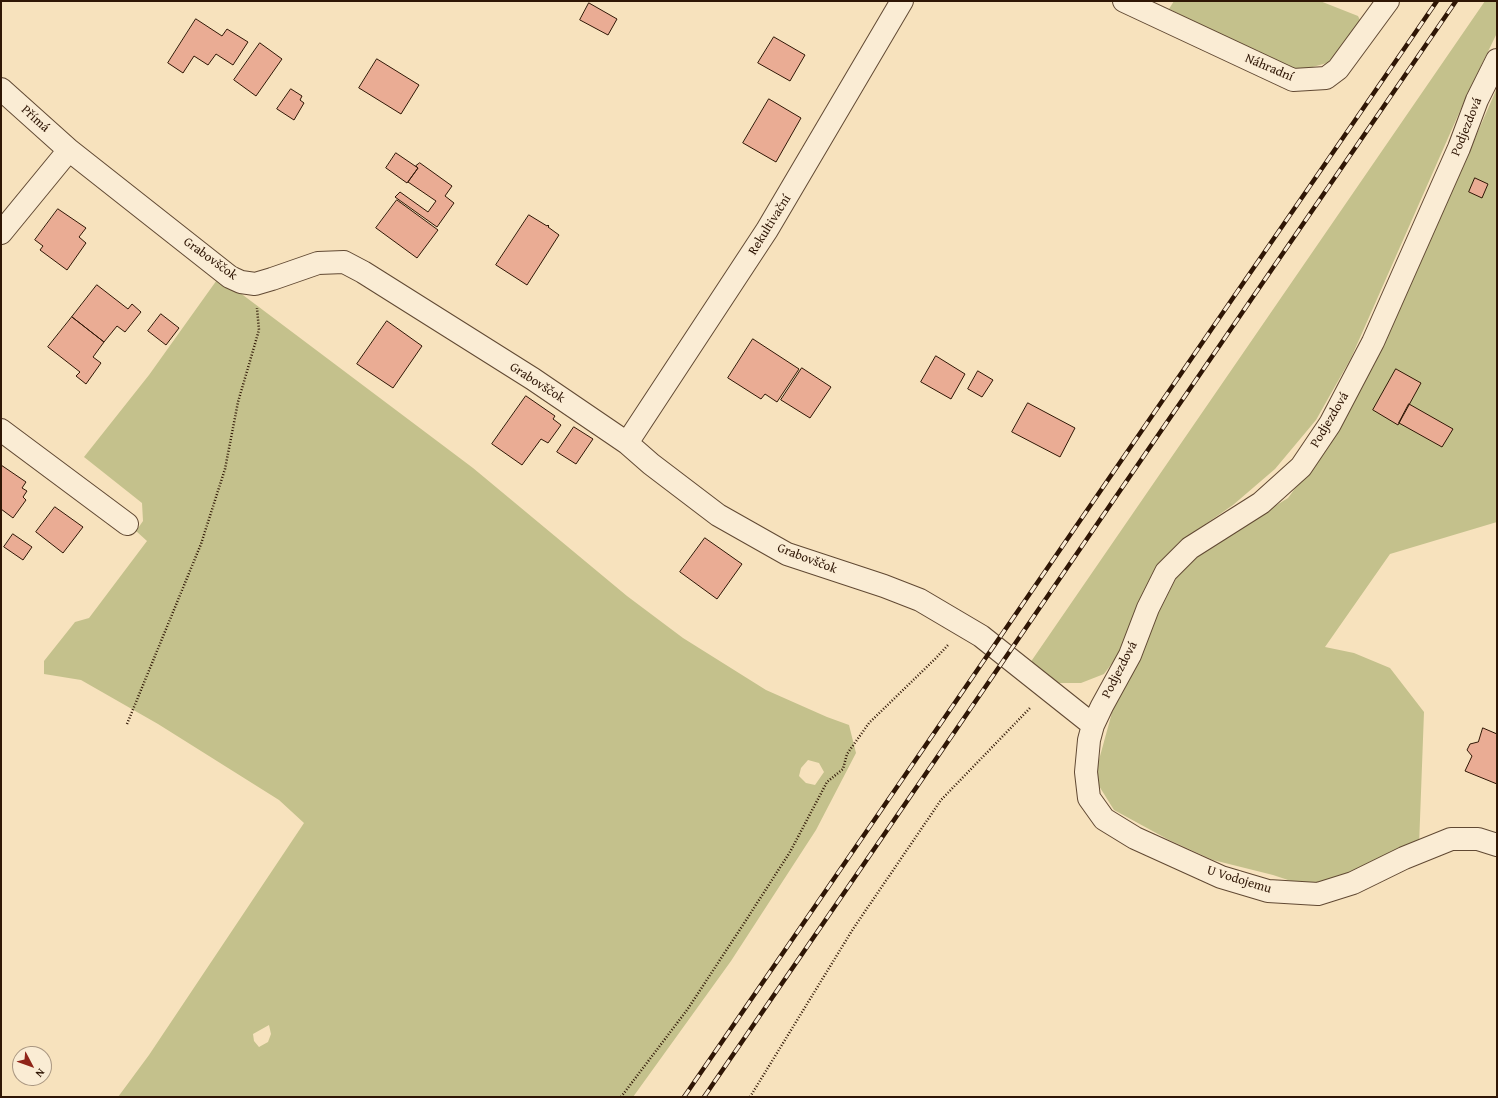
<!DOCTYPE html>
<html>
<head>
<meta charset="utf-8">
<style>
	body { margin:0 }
	#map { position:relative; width:1498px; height:1098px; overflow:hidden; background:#f7e2bd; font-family:"Gentium Book Plus",serif }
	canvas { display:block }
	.frame { position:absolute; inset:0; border:2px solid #2f1605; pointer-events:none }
	.north { position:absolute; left:12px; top:1046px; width:40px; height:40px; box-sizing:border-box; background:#faecd4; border:1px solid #a99681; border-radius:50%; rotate:131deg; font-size:11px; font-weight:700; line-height:16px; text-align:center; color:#2f1605 }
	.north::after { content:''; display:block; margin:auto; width:14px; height:18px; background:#8f2418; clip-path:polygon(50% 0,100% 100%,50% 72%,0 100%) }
</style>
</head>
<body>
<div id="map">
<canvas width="1498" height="1098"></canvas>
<div class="frame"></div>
<div class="north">N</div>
</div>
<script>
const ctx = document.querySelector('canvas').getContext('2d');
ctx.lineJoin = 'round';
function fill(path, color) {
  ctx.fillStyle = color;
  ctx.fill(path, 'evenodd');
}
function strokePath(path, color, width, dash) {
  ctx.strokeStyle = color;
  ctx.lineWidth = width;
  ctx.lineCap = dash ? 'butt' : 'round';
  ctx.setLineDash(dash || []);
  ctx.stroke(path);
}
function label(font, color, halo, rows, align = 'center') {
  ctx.font = font + ' "Gentium Book Plus",serif';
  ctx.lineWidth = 4;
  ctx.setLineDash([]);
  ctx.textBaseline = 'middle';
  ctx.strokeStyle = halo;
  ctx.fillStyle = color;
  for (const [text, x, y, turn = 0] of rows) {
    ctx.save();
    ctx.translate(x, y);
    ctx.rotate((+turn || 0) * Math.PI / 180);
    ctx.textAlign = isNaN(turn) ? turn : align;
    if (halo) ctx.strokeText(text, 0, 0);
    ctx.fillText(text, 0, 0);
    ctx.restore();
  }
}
fill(new Path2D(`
	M1174,1H1320L1358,16L1361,22L1339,51L1327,63L1298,71L1169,9Z
	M1485,1H1497V33L1467,95L1351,358L1316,420L1275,469L1233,505L1178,543L1144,590L1122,650L1104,674L1081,683H1059L1030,663Z
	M1497,88V522L1390,554L1325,647L1354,653L1390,668L1424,712L1419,846L1351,878L1309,887L1273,875L1213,860L1169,840L1114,810L1094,778L1119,687L1172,575L1193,557L1288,498L1333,437L1417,271Z
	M219,277L473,468L627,596L683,638L766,690L827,717L849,725L856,753L816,830L731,961L633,1097H118L149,1055L304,823L279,800L158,724L81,680L44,674V661L75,622L89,618L147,541L136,531L143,521L142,503L84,457L149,375ZM808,760L819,763L824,772L815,785L806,783L799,776L801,768ZM269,1025L271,1034L268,1042L259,1047L254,1041L253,1034Z`), '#c4c18c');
const building = new Path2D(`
	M589,3L617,19L608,35L580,20Z
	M196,19L222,36L227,29L248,42L233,65L216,54L208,65L194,56L183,73L168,63Z
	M774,37L805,55L790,81L758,63Z
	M260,43L282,59L256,96L234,80Z
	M377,59L419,85L401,114L359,88Z
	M291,89L302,96L300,100L304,103L294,120L277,109Z
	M769,99L801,118L776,162L743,143Z
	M396,153L418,168L407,183L386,168Z
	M420,163L452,186L445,196L454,203L437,227L395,197L400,192L428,212L436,201L408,182L418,168L416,166Z
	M1475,178L1488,184L1482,198L1469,192Z
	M397,200L438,230L417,258L376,228Z
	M58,209L86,228L79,237L86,243L67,270L40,250L43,246L35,240Z
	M529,215L547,226L548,225L549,226L548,227L559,235L527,285L496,265Z
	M97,285L128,309L132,304L141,312L125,332L117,326L104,342L72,317Z
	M161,314L179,328L166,345L148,331Z
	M72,317L104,342L93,357L101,363L86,384L76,376L80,372L48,347Z
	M387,321L422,346L393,388L357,364Z
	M753,339L799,369L777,402L765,394L761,399L728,378Z
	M936,356L965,374L951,399L921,382Z
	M802,368L831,387L810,418L781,400Z
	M1396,369L1421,383L1398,425L1373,410Z
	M978,371L993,380L982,397L968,389Z
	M526,396L555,416L553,419L561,425L548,443L541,439L522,465L492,444Z
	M1028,403L1075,428L1060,457L1012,432Z
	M1409,404L1453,429L1442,447L1399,423Z
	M574,427L593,439L576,464L557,452Z
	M1,465L26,482L22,488L27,491L23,497L26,500L13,518L1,509Z
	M55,507L83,527L63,553L36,532Z
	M13,534L32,547L23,560L4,547Z
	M705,538L742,564L717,599L680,572Z
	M1483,728L1497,734V784L1465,771L1472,756L1467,750L1470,744L1478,742Z`);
fill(building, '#eaac94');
strokePath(building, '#2f1605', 1);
const street = new Path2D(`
	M1124,1L1293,80L1326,78L1338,69L1388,1
	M1497,60L1477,100L1459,148L1373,342L1330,424L1301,467L1261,503L1190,548L1166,572L1148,608L1130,655L1102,706L1093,725L1089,740L1086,772L1089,798L1104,819L1135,838L1221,877L1268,891L1318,894L1353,883L1404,858L1451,839H1478L1497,845
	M1,89L69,150
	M1,233L69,150L230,277L241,282L255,284L272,279L318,263L344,262L363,272L533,379L627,443L651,464L718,515L787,554L884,586L920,600L981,636L1093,725
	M1,430L127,524
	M627,443L767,230L902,1`);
strokePath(street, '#614933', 24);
strokePath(new Path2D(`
	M127,724L201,544L225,469L238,402L259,330L257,308
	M621,1097L687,1010L741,928L790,852L827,782L843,769L847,754L869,723L936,658L948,645
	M750,1097L853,929L941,800L1031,707`), '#2f1605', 2.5, [1, 2]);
strokePath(street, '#faecd4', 22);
const rail = new Path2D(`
	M684,1097L1437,1
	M704,1097L1456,1`);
strokePath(rail, '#2f1605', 4.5);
strokePath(rail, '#faecd4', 3, [9]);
label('13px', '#2f1605', '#faecd4', [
	["Náhradní",1269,68,23],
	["Přímá",35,119,42],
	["Podjezdová",1467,127,-68],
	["Rekultivační",770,225,-58],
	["Grabovščok",210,259,36],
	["Grabovščok",537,383,33],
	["Podjezdová",1330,420,-59],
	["Grabovščok",807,559,21],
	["Podjezdová",1120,670,-63],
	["U Vodojemu",1239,880,17]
]);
</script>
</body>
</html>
